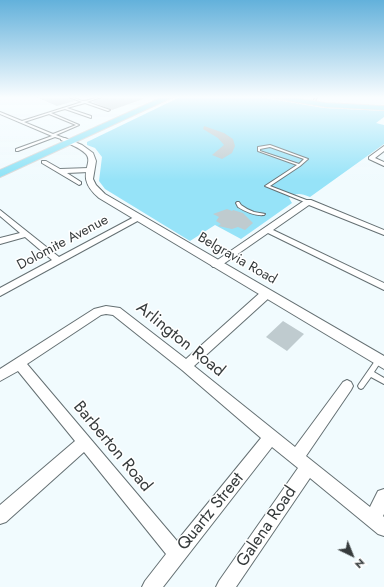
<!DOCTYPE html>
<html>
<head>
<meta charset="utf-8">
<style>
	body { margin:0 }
	#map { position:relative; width:384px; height:587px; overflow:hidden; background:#f1fbfe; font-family:Jost,sans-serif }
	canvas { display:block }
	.north { position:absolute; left:332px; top:535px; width:40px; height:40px; -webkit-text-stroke:3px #fff; paint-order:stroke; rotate:137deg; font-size:11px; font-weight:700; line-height:16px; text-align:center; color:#363b3c }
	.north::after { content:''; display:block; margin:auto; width:14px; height:18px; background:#363b3c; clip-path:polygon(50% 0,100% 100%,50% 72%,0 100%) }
</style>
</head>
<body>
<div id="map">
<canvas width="384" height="587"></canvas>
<div class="north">N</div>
</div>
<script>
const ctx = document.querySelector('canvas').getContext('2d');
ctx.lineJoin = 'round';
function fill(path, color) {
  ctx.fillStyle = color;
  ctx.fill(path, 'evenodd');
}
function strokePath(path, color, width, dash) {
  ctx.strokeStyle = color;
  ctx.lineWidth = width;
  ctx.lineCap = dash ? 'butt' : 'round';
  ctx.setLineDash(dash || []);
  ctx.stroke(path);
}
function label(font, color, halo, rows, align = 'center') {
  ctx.font = font + ' Jost,sans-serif';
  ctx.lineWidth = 3;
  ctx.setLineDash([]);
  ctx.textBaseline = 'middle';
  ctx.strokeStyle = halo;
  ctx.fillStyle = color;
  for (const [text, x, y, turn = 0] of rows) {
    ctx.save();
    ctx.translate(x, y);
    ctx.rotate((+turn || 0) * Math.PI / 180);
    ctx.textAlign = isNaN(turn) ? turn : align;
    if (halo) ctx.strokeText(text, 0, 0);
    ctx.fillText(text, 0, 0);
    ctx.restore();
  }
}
fill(new Path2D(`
	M180,97H259L324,108L384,111V117L376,123L384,125V144L310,197C301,194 297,192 289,198L292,203L241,239L215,225L190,241L105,189L99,181L102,157L95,148L87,145V142Z`), '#96e3f8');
fill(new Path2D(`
	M36,97H68L75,101L57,106Z
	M102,97H142L143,99L112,110L92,102Z
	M204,126L224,133L233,139L235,146L232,153L222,159L212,155L224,145L218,138L203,129Z
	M227,209L232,211L233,210L243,213L253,223L245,230L238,227L232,229L218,226L221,224L216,221L219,217L213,214Z
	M283,321L304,334L287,351L266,337Z`), '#bfcbcf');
const service = new Path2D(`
	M69,97C74,97 78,100 83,101C89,101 95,97 101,97L87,102L110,110L108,111L85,103L67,108L91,116V118L65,109L51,113L79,125L56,135L64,138V140L55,137L18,151H16V149L52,136L0,114V112L22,121L82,102ZM49,114L76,125L53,134L24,122Z
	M315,97H317L315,101L314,100Z
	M270,145L308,159L300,166L270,186L309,201V203H307L265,186L297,165L258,151V147ZM270,147L304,159L299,164L260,151V149Z
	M237,202H239L241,205C245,208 249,210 254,212C258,213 262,213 265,214L264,215C255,216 246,212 238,207L236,203Z
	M377,358H381L382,360L374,372L384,378V384L371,377L363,388L361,389L359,388L358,386L359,384Z`);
const minor = new Path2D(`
	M384,146V151L375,158L384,162V166L369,159V157Z
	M42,161H46L60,169L89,168L92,170L89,172L67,173L81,182V184L79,185L42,163Z
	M305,200H311L384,230V235L309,205L273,230L384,283V290L268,233L219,267H213L211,265L213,263Z
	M0,210L59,257L136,216H139L143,218L0,296V288L52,260L25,237L0,244V238L20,233L0,216Z
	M266,290L271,294L270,297L194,366L295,447L343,382L347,380L351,382L353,386L351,390L306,456L370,507L378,491L384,489V514L383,516L384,517V536L378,534L310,478L236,587H216L219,581L298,468L272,447L163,587H142L145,581L166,554L84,452L6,522L0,524V505L75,441L18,371L0,381V369L94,309L106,306L120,308L186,359L262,291ZM106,314L113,315L182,370L261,438L177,541L27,364L101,315Z`);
const tertiary = new Path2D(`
	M61,138H65L82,145L93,153L96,161L93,179L96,185L105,194L384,356V369L99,198C73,176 95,164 86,154C79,147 69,144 61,140Z`);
const primary = new Path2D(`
	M163,97H173L0,177V170Z
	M267,97H287L326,103L384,106V110L326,107Z`);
strokePath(service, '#657073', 2);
strokePath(minor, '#657073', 2);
strokePath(tertiary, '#657073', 2);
strokePath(primary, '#d7d8d8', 2);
fill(service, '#fff');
fill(minor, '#fff');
fill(tertiary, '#fff');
fill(primary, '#8be2f6');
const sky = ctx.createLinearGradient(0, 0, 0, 180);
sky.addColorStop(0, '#63b1db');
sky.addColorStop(0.54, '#f9fdff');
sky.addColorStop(1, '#f9fdff00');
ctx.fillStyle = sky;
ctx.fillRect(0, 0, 384, 180);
label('14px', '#363b3c', '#fff', [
	["Dolomite Avenue",63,243,-28],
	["Belgravia Road",237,259,30]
]);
label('17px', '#363b3c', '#fff', [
	["Arlington Road",180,340,39],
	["Barberton Road",112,447,50],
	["Quartz Street",211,512,-51],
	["Galena Road",267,527,-56]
]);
</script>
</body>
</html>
